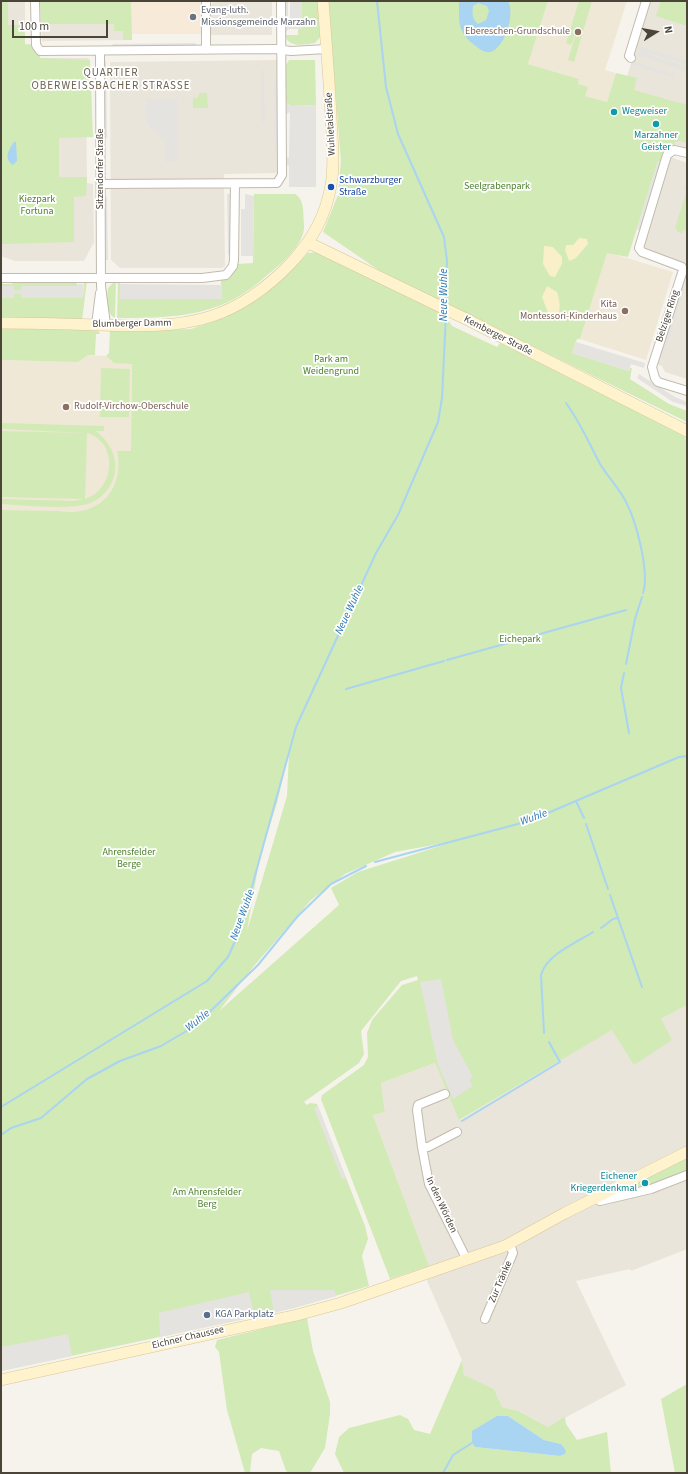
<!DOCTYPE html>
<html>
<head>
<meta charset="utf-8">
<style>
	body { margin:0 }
	#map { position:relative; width:688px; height:1474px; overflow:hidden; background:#f6f3ec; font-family:"Source Sans 3",sans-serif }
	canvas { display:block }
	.frame { position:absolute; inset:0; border:2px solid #4b4439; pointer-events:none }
	.north { position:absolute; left:636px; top:12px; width:40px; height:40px; -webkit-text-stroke:3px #fff; paint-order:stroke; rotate:79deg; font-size:11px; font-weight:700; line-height:16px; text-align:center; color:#4b4439 }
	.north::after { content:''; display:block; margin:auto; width:14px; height:18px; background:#4b4439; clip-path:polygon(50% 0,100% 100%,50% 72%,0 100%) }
	.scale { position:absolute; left:12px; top:20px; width:96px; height:18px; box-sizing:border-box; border:2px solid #4b4439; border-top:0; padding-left:5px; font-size:12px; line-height:14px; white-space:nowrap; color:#4b4439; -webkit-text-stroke:3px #fff; paint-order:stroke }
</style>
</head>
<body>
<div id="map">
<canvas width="688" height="1474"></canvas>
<div class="frame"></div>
<div class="north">N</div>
<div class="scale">100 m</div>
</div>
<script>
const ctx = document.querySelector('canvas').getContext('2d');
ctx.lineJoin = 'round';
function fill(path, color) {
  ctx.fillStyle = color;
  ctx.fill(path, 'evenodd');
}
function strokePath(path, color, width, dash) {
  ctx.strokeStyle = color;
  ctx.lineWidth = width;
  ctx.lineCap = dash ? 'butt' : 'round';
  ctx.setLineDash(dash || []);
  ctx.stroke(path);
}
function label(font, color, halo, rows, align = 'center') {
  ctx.font = font + ' "Source Sans 3",sans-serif';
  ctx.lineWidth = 3.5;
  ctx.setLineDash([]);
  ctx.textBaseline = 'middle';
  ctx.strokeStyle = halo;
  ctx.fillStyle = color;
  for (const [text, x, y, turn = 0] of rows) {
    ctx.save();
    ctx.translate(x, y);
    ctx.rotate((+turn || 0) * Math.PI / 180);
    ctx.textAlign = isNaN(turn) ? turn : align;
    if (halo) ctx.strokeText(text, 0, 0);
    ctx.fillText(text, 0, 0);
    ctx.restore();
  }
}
fill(new Path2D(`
	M1,1H25V44H32L33,50L40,54V58H88L90,60V91L86,96L87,183L93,184L94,242L84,261H15L1,256Z
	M40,1H131L132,40L42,41Z
	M214,1H272V35H208V9Z
	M651,1H687V150L666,143L622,92Z
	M279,60V173L224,174L225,266L222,268H120L111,260L110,62Z
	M670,157L687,163V264L646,251L642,244Z
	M687,266V379L665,372L662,366L656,364Z
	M687,1005V1249L631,1271L630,1269L576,1281L626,1385L548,1427L520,1411L502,1407L494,1389L464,1376L462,1360L427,1281L429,1266L373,1115L385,1112L381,1083L435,1063L460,1120L612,1029L635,1065L661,1019Z`), '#eae5da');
fill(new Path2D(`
	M131,1H201V34H132Z`), '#f7ead8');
fill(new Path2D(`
	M548,1H627L605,70L616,73L607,102L585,96L578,84L579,79L528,64Z
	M607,252L673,272L646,360L580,339Z
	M88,355L106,356L114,363H132L131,451H117L119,462L118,476L113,490L104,500L92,508L79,512L1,510V360L78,362Z`), '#efe8d6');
fill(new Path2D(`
	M1,1H8V25H25V44L32,45L34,50L39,54L40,58L90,60L93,137L59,138V177H87L86,196L74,197V242L1,244Z
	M40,1H131L132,40H123V31H114V24H41Z
	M302,1H318L320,37L315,43C304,45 288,48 285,35H298V29H302Z
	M328,1H548L528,64L579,79L578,84L588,87L585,96L607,102L616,73L637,78L634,90L687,105V143L680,141L675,142L674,146L667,150L661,162L658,161L628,257L607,253L580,339H577L572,353L629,371L630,368H632L630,379L669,404L687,411V422L380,271L323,232L338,195L341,161Z
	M579,1H592L574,62L568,60L576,33L571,45L566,43Z
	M661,1H687V26L656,16Z
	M289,60H315L316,105L291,106L285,102V67Z
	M199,93H207L208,108H193V98H198Z
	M687,183V231L683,230L682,233L677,232V229L675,228L687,190L685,189Z
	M254,194H295C305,200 303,214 304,224C306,239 289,257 278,266C265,277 254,287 241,295C204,318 159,318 117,318L118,280L120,282V299L221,298V280L231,275L237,264L253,263Z
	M318,252L445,315L452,326L497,347L500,343L687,436L685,439L687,440V1005L661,1019L672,1040L634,1065L612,1030L459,1120L435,1063L381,1083L385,1112L373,1115L429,1266L390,1279L321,1099L322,1095L364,1065L368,1057L367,1033L372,1020L402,985L418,980L417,976L401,981L361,1031L364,1054L359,1063L304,1102L307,1105L310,1103L317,1104L365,1226L368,1239L362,1256L369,1286L294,1308L1,1371V510C19,510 38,511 56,511C64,511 73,513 81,511C111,505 123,478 117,451H131L132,364L114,363L106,356L109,353L110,331L191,329L224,318L263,296L308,253ZM289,753L287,796L247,931L260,856L277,803ZM456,841L358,872L331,888L339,905L219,1011L253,967L311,900L345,874L395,852Z
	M14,280H75L78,286H21V290H14V286H1V284H12Z
	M116,280L115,318C105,313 107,297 108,288Z
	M84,281H87L82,320L1,317V298H14V294H21V298H83Z
	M1,327L98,330L100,334H96L95,355H88L78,362L1,360Z
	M101,368L130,369L129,417H100Z
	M1,423L104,426V431H96C108,441 117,454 115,471C113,486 102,500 87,504C69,510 22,505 1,504V499L74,501L84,499L1,497V431L86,433L1,429ZM87,433C119,442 115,490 85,499Z
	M687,1156V1173L644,1188L606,1195Z
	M307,1318L313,1351L330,1402V1414L325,1448L310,1473H290L286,1471L279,1451L261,1448L252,1454L250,1473H245L227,1410L219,1352L215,1347L217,1340Z
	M462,1360L464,1375L494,1389L502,1407L519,1411L548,1427L565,1417L566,1424L577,1440L607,1432L611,1473H344L335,1454L339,1437L349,1428L400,1415L408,1419L414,1430L430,1434ZM497,1416H508L544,1440L561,1444L565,1454L560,1456L475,1447Z
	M687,1384V1473H675L661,1399Z`), '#d2eab5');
fill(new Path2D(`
	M579,238L587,239L588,244L576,258L569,261L565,250L566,245H573Z
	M544,246L553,247L562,257V264L555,277L550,276L543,264Z
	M547,286L557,292C560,302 561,309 557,319H553L548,313L542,297Z`), '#f9efc9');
fill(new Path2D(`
	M284,1H288V20L284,21L289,23L293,21L290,20V1H302V29H289L284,34Z
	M195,43L197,46L111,48L113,44Z
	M639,46L687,61V65L638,50Z
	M638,51L687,67V71L636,55Z
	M102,61H106L107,138H103Z
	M632,61L674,74L673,78L631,65Z
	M261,70H264L265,122H261Z
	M279,80L280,154H275L274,81Z
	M146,99H177L178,162H165V142L148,125L146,119Z
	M285,102L291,106L316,105V187H289V165L285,167V156L289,158L290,112L285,115Z
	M658,161L661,162L640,230L637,229Z
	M227,194H231L232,256L228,255Z
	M245,194L254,196L253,256H241V209H245Z
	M103,197H107L108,260H105Z
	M687,266V280L664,354L660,353Z
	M78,284H83V298H21V294H14V298H1V286H14V290H21V286H78Z
	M120,284L222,285V299H120Z
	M576,342L645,363L644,368L631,364L629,371L572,353Z
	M639,374L675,397L687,402V406L673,402L637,378Z
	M441,979L453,1040L473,1077L469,1080L473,1086L453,1099L438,1065L420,982Z
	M318,1106L346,1178L342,1179L314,1108Z
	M270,1290H334L337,1296L274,1313Z
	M249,1292L255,1317L160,1337L159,1313Z
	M68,1334L72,1356L1,1371V1347Z`), '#e5e3e0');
fill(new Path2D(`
	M459,1H508C515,13 506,44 493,51C487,54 482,51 477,47C457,32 459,24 459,1ZM478,3L487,6L489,11L486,20L478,24C472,19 472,13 473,6Z
	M14,142H16L17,161L13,165C3,158 9,150 14,142Z
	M497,1416H508L544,1440L561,1444L566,1451L565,1454L560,1456L475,1447L472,1442V1431Z`), '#a9d4f2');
strokePath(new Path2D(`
	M377,1L386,87L398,134L444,237L447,261L446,306
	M566,403C580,422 589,443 600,464C608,477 619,488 626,502C636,521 650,572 643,593
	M447,660L626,610
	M626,664L635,619L642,597
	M624,673L621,688L629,733
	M346,689L444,661
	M576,801L584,818
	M586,824L608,889
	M375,862L529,821L679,757L687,756
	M610,895L642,987
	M601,928L613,919L618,918
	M544,1033L541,975C547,954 576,943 593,932
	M1,1107L207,981L228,957L240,930L296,727L376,553L398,515L438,422L442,398L446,314
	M462,1121L560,1062L549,1042
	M1,1135L11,1128L41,1118L87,1079L120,1061L161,1046L195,1026L258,965L297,917L331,884L366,866
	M443,1473L453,1455L472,1443`), '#a9d4f2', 2);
const street = new Path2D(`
	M35,1L36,45L40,51L276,49L291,51L327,49
	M206,50V1
	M100,51L101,286L106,325
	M631,58L629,56L646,1
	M687,153L674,150L667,155L639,248L642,252L682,267L683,270L652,367L655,378L658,382L687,391
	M102,184L277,183L282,175L281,1
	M1,278H202L226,275L233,266L234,260L235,184
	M96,325L100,293
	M445,1094L418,1105L417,1110L422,1147L429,1184L467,1260
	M422,1147H428L457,1132
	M600,1201L651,1189L687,1175
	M485,1319L513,1253L510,1244`);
const secondary = new Path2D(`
	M309,243L466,319L687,431
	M1,323C33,323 66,324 98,325C135,326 173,328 209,317C239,308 268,287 290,264C311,242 326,216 331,185C335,162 332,139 331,116C329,77 326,39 323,1
	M1,1380L297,1315L341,1303L505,1246L565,1213L687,1152`);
strokePath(street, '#c2bbae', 10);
strokePath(secondary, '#d6c79b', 12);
strokePath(street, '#fff', 8);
strokePath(secondary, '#fff3cd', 11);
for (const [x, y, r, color] of [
	[193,17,4,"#6b7280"],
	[578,32,4,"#8d6e63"],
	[614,112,4,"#0f9aa8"],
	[656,124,4,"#0f9aa8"],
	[331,187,4,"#1a4fb4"],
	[625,311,4,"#8d6e63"],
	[66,407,4,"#8d6e63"],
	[645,1183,4,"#0f9aa8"],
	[207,1315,4,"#5c6f8a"]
]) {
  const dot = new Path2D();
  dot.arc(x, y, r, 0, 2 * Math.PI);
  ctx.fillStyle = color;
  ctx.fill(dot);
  strokePath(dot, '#fff', 1.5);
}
label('10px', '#5b616d', '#fff', [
	["Evang-luth.",201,11],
	["Missionsgemeinde Marzahn",201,23]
], 'left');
label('10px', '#785e54', '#fff', [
	["Ebereschen-Grundschule",570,32],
	["Kita",617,305],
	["Montessori-Kinderhaus",617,317],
	["Rudolf-Virchow-Oberschule",74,407,"left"]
], 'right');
label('10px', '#0d838f', '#fff', [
	["Wegweiser",622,112],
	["Marzahner",656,136,"center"],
	["Geister",656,148,"center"],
	["Eichener",637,1177,"right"],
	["Kriegerdenkmal",637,1189,"right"]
], 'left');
label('10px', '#4b4439', '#fff', [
	["Wuhletalstraße",331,124,-93],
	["Sitzendorfer Straße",101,169,-90],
	["Belziger Ring",668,316,-72],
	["Blumberger Damm",132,324,-1],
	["Kemberger Straße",498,336,27],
	["In den Wörden",441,1205,65],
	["Zur Tränke",501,1282,-67],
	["Eichner Chaussee",188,1338,-13]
]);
label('10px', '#164399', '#fff', [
	["Schwarzburger",339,181],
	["Straße",339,193]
], 'left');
label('10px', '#4a7f2a', '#fff', [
	["Seelgrabenpark",497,187],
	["Kiezpark",37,200],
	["Fortuna",37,212],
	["Park am",331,360],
	["Weidengrund",331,372],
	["Eichepark",520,640],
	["Ahrensfelder",129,853],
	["Berge",129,865],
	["Am Ahrensfelder",207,1193],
	["Berg",207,1205]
]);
label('10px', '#4e5e75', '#fff', [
	["KGA Parkplatz",215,1315]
], 'left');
ctx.letterSpacing = '1px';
label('11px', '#6e6250', '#fff', [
	["QUARTIER",111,74],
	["OBERWEISSBACHER STRASSE",111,87]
]);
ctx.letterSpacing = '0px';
label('italic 11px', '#2e7ab2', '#fff', [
	["Neue Wuhle",445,295,-90],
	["Neue Wuhle",350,610,-65],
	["Wuhle",534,818,-20],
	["Neue Wuhle",243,915,-70],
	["Wuhle",198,1021,-39]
]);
</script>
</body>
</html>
